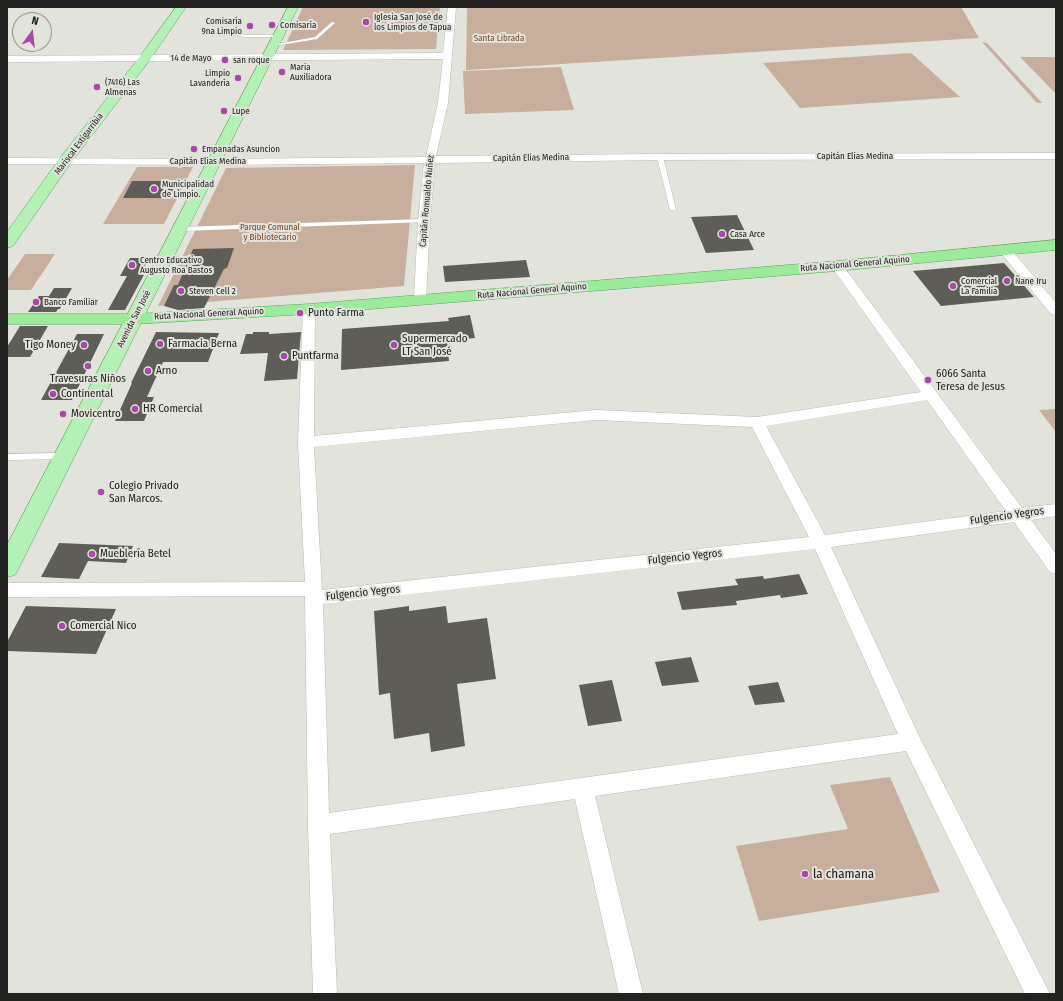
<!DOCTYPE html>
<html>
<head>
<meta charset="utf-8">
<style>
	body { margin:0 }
	#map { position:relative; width:1063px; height:1001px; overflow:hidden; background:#e2e4dc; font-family:"Fira Sans Condensed",sans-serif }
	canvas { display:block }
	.frame { position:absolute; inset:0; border:8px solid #222220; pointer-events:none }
	.north { position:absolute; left:12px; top:12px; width:40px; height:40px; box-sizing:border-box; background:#e2e4dc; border:1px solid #959691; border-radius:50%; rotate:15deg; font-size:11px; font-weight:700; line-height:16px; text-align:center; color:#222220 }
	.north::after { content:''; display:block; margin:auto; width:14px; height:18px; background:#ad46a9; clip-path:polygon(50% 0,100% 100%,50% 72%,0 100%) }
</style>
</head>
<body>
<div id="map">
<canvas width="1063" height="1001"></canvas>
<div class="frame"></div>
<div class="north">N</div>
</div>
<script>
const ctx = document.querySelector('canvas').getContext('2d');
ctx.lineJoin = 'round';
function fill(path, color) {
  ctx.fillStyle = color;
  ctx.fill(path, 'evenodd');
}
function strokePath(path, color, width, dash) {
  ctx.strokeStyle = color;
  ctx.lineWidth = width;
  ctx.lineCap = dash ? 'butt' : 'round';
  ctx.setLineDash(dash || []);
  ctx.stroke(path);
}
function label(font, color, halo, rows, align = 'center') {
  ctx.font = font + ' "Fira Sans Condensed",sans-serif';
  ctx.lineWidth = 4;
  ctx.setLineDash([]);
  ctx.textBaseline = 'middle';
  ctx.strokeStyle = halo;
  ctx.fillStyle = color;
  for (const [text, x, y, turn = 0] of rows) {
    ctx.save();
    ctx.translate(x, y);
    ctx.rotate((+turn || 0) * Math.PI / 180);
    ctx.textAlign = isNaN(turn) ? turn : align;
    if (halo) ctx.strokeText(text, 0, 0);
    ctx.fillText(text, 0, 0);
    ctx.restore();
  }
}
fill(new Path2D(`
	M303,7H440L436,49L283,50Z
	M467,7H961L979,38L466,70Z
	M982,42L987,43L1042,103H1037Z
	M911,53L960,97L800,108L763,63Z
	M1020,57H1056V94Z
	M561,67L574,110L465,114L463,71Z
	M415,165L404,286L158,306L226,168Z
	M137,167H193L164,224H103Z
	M25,254H55L31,290H7V280Z
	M1056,409V432L1039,410Z
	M890,777L940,892L759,921L736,846L848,829L830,785Z`), '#c7ae9d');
fill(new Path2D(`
	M132,181H184L177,198H123Z
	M737,215L754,250L706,253L691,217Z
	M234,248L227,268L224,269L204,308L178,310L164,306L174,285H178L193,249Z
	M130,258H149L142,271H146L125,310H108L127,276H120Z
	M526,260L530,277L445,282L443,266Z
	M1004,263L1034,297L941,306L913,271Z
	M54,288H72L60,309H58L56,312H28L39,296H49Z
	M470,315L475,338L447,341L449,361L341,370L342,329L449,321L448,318Z
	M20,326H48L30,357H7V347Z
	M156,332L219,333L208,362H163L147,397H154L144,421H115L132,383H131Z
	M253,332H269V334L301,332L297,379L264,381L268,353L240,354L246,334H253Z
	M77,334H104L72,400H41Z
	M59,543L133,546L126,563L88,561L79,579L41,577Z
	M799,574L808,594L781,598L780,595L736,601L737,605L682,610L677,592L738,585L735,579L763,576L764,579Z
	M26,606L116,609L96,654L7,651V642Z
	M409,606V611L446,606L448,623L487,618L496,679L457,684L465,746L431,752L429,733L394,739L390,693L379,695L374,611Z
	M691,657L699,682L662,686L655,662Z
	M612,680L622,721L588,726L579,685Z
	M778,682L785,702L755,705L748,686Z`), '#5f5d57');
const service = new Path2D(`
	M332,22L335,23L317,39L274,46L272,45L315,37Z
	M221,30L245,35H278L280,36L278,37H245L221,32Z
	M660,155L663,157L676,210L675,211L670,210L657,157Z
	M424,219L427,221L426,222L181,231L178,229L181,227Z
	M63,453L67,456L63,459L7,460V454Z`);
const minor = new Path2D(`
	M448,7H456L448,103L436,156L660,154L1056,153V159L660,160L435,163L430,221L426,300L424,303H416L414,300L418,221L424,163L216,165L7,164V158L216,159L426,157L438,103L443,59L7,62V56L443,53Z
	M1005,246L1009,247L1056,303V315L1051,314L1001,253L999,250L1001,247Z
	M837,262L841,263L1022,508L1056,504V516L1031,520L1056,554V574L1050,572L1014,522L831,547L918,734L1050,994H1025L906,751L595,796L643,994H619L575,799L330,834L337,994H313L308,825L305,596L7,597V583L305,582L298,442L303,309L304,306H314L315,309L314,436L596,410L757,417L921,392L831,266L833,263ZM927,400L1006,511L825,535L766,426ZM596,420L752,427L809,537L322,590L314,447ZM815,549L898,734L329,813L323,604Z`);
const primary = new Path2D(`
	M176,7H186L149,61L70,164L13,246L7,248V232L60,158L141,55Z
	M288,7H298L19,568L15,575L7,577V545Z`);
const trunk = new Path2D(`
	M1056,240V250L837,271L309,314L134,324H7V314H134L309,304L837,261Z`);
strokePath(service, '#babbb4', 1);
strokePath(minor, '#babbb4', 1);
strokePath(primary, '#60a360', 1);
strokePath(trunk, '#60a360', 1);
fill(service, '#fff');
fill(minor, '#fff');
fill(primary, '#b3f1b4');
fill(trunk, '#9aec9b');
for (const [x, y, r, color] of [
	[366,22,4,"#ad46a9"],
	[272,25,4,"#ad46a9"],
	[250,26,4,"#ad46a9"],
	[225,60,4,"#ad46a9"],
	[282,72,4,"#ad46a9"],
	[238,78,4,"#ad46a9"],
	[97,87,4,"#ad46a9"],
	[224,111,4,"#ad46a9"],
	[194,149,4,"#ad46a9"],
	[154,189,4,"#ad46a9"],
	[722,234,4,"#ad46a9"],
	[132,265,4,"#ad46a9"],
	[1007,281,4,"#ad46a9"],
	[953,286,4,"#ad46a9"],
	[181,291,4,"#ad46a9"],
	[36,302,4,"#ad46a9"],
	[300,313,4,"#ad46a9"],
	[160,344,4,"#ad46a9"],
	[84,345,4,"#ad46a9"],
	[394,345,4,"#ad46a9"],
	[284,356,4,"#ad46a9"],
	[88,366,4,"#ad46a9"],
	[148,371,4,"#ad46a9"],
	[928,380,4,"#ad46a9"],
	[53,394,4,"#ad46a9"],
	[135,409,4,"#ad46a9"],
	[63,414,4,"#ad46a9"],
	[101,492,4,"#ad46a9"],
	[92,554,4,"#ad46a9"],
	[62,626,4,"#ad46a9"],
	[805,874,4,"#ad46a9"]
]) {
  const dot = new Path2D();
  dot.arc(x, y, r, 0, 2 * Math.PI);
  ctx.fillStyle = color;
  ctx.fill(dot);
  strokePath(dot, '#e2e4dc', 1.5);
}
label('9px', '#222220', '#e2e4dc', [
	["Iglesia San José de",374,17],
	["los Limpios de Tapua",374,27],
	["Comisaría",242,21,"right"],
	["9na Limpio",242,31,"right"],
	["Comisaría",280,25],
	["san roque",233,60],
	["Maria",290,67],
	["Auxiliadora",290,77],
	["Limpio",230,73,"right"],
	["Lavandería",230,83,"right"],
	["(7416) Las",105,82],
	["Almenas",105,92],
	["Lupe",232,111],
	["Empanadas Asuncion",202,149],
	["Municipalidad",162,184],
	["de Limpio.",162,194],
	["Casa Arce",730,234],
	["Centro Educativo",140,260],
	["Augusto Roa Bastos",140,270],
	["Comercial",961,281],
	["La Familia",961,291],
	["Ñane Iru",1015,281],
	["Steven Cell 2",189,291],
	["Banco Familiar",44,302]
], 'left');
label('9px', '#784a26', '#e2e4dc', [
	["Santa Librada",499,38],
	["Parque Comunal",270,227],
	["y Bibliotecario",270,237]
]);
label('9px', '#222220', '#e2e4dc', [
	["14 de Mayo",191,58],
	["Mariscal Estigarribia",79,144,-53],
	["Capitán Elias Medina",855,156],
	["Capitán Elias Medina",531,158,-1],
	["Capitán Elias Medina",208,161],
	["Capitán Romualdo Nuñez",427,201,-85],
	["Ruta Nacional General Aquino",855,264,-5],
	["Ruta Nacional General Aquino",532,291,-5],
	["Ruta Nacional General Aquino",209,314,-3],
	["Avenida San José",134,319,-63]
]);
label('11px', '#222220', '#e2e4dc', [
	["Punto Farma",308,313],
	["Supermercado",402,339],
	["LT San José",402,352],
	["Farmacia Berna",168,344],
	["Tigo Money",76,345,"right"],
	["Puntfarma",292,356],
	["Arno",156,371],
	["6066 Santa",936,374],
	["Teresa de Jesus",936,387],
	["Travesuras Niños",88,379,"center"],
	["Continental",61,394],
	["HR Comercial",143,409],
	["Movicentro",71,414],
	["Colegio Privado",109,486],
	["San Marcos.",109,499],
	["Mueblería Betel",100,554],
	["Comercial Nico",70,626]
], 'left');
label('11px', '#222220', '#e2e4dc', [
	["Fulgencio Yegros",1007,516,-8],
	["Fulgencio Yegros",685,557,-6],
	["Fulgencio Yegros",363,593,-6]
]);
label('13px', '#222220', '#e2e4dc', [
	["la chamana",813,874]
], 'left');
</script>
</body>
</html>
